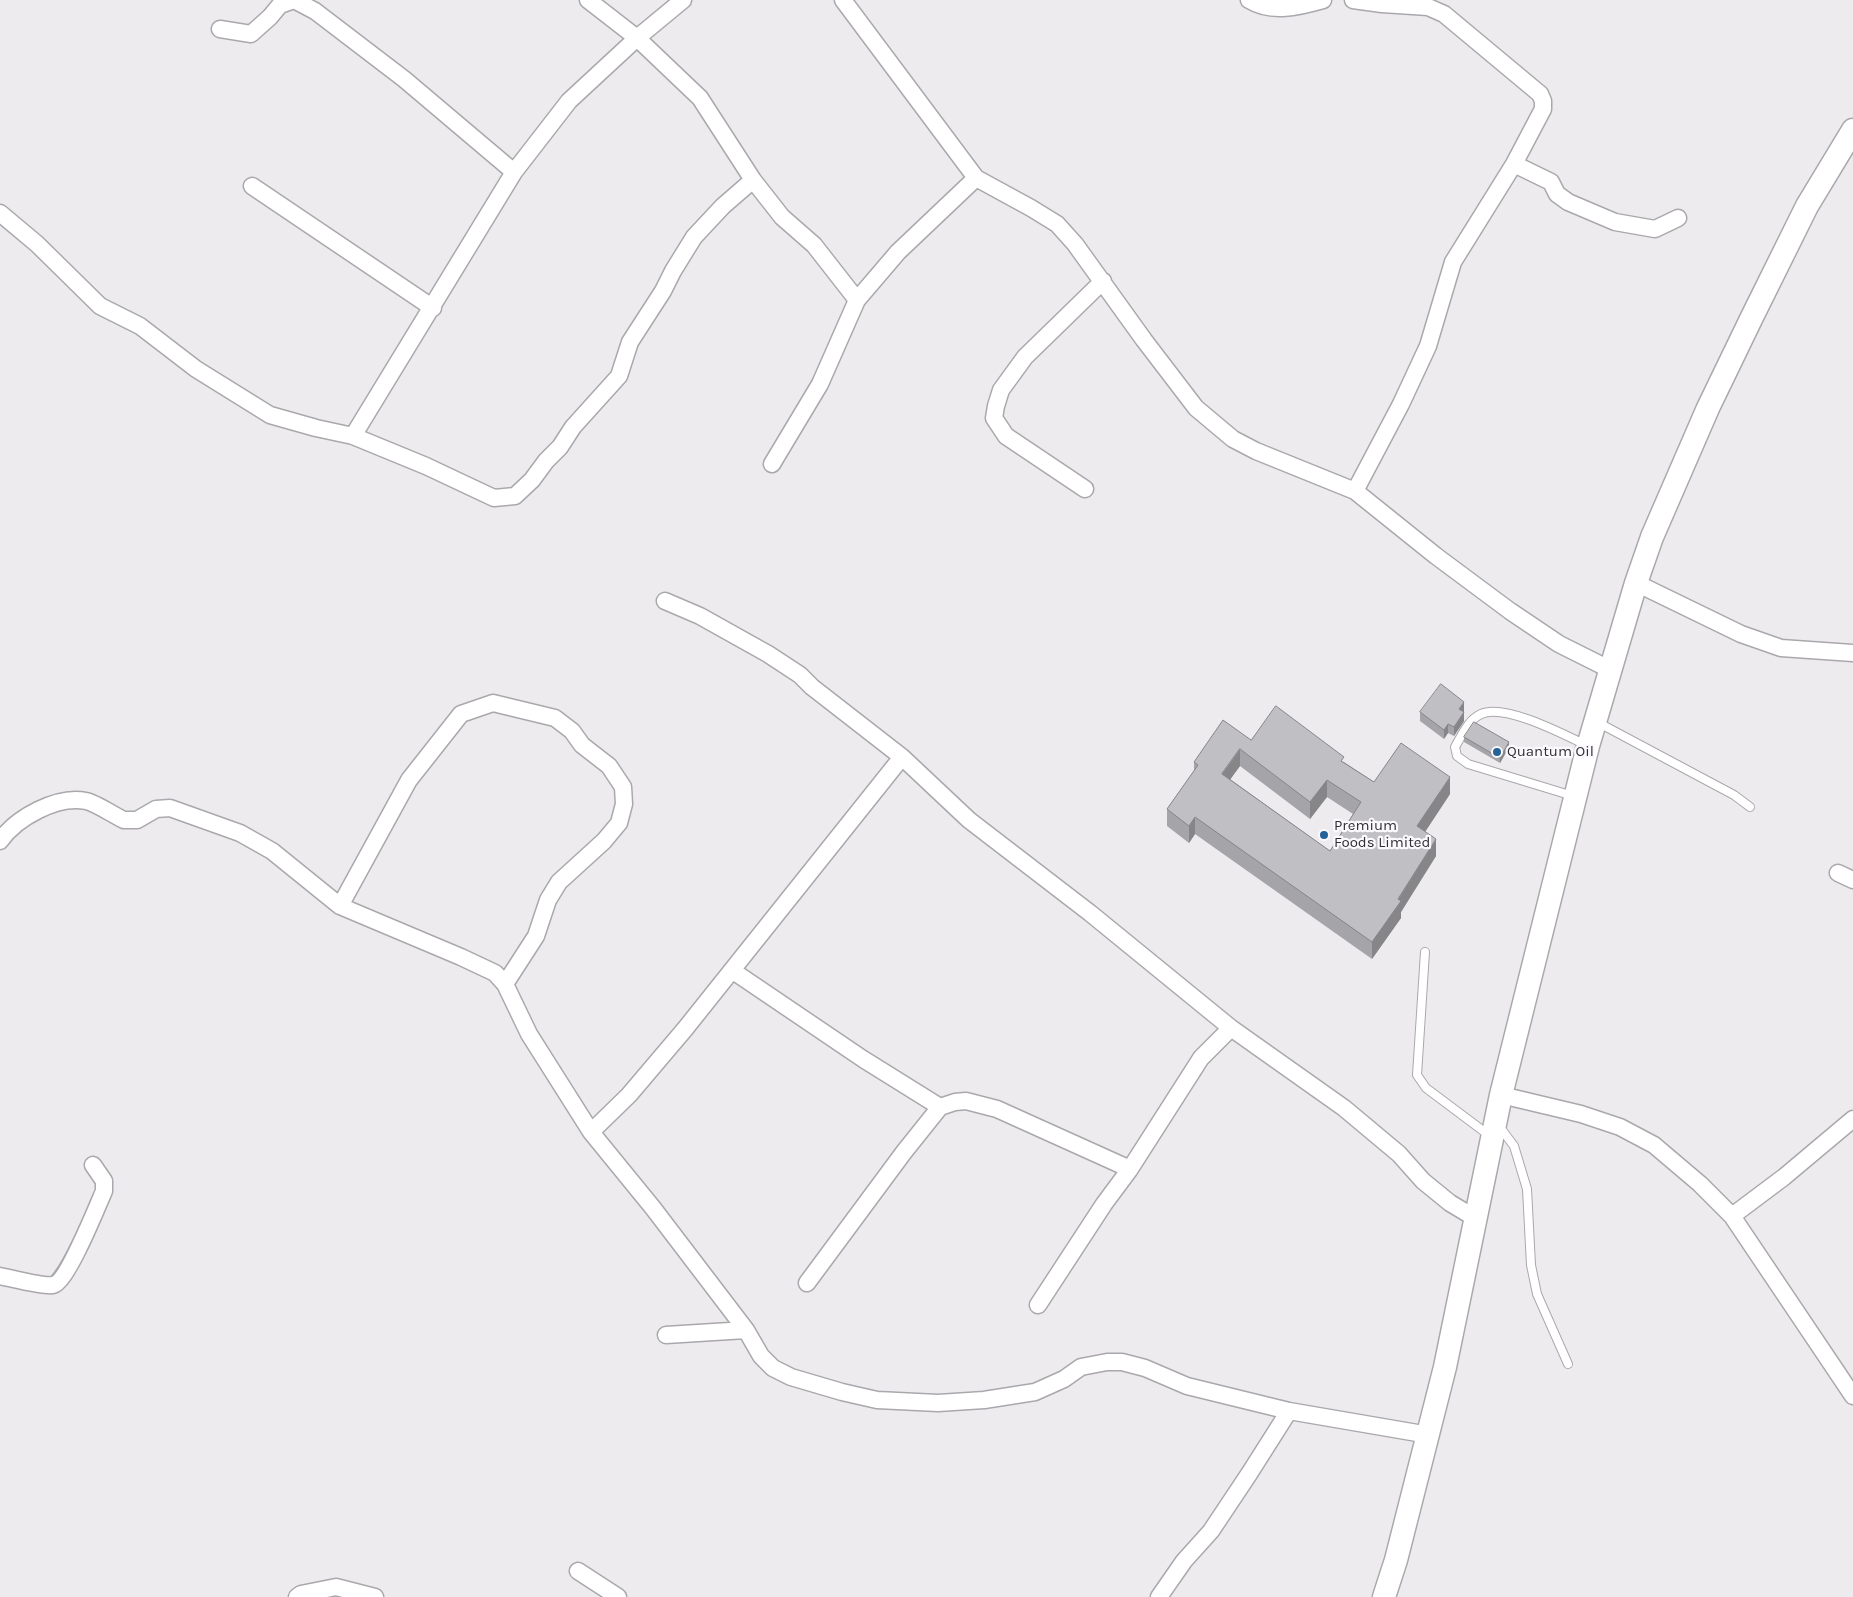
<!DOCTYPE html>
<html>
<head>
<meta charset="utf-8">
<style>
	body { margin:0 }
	canvas { display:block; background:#eeebef }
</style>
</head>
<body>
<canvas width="1853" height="1597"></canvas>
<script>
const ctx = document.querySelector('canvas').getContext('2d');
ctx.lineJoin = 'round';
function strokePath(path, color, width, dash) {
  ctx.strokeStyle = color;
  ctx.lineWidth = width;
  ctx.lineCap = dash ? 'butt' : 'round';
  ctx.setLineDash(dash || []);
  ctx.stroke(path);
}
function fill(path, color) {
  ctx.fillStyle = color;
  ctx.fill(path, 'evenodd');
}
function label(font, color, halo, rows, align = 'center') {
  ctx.font = font + ' Karla,sans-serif';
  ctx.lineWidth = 4.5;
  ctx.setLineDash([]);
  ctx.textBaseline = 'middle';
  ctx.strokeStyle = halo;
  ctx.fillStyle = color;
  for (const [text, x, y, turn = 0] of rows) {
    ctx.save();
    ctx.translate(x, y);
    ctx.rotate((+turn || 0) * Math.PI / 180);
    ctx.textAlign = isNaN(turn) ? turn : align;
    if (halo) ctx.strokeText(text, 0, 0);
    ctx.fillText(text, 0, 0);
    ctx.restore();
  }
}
const service = new Path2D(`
	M1597,722L1734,795L1750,807
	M1573,796L1468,764L1457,756L1455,747C1462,735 1468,720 1481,714C1504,703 1563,734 1586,745
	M1425,952L1417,1075L1426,1088L1490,1136
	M1499,1126L1514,1146L1527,1189L1531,1265L1537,1294L1568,1364`);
const minor = new Path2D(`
	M588,0L637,38L700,98L753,180L782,217L814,245L857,300
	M843,0L976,178L1031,208L1057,224L1075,244L1144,340L1196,408L1233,439L1256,451L1355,491L1436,556L1510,611L1559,644L1611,670
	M1249,0C1272,14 1298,7 1323,0
	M1353,0L1382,4L1428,7L1444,14L1540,94L1543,101V109L1514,164L1453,262L1428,346L1401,404L1355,491
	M220,29L251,34L270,17L280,5L294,0L315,11L404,79L514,172
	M1514,164L1551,182L1557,194L1568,202L1615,222L1655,229L1678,218
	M252,186L433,308
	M0,213L37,244L100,306L140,326L196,369L270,415L316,428L353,436L426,466L494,498L515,496L532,480L546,461L560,447L573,427L619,376L630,342L663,291L673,271L694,237L723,206L753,180
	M353,436L514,172L569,101L637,38L683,0
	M772,464L820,384L857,300L898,252L976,178
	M1085,489L1006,436L994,418L996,406L1001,390L1025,357L1103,281
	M1636,583L1741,634L1781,648L1853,653
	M665,601L700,616L768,654L800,675L812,687L902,757L969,820L1090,913L1231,1028L1344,1108L1399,1154L1423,1181L1450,1203L1475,1218
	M0,841C16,818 57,795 86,801C96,803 113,815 124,820H137L156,809L170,808L240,833L272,851L340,906L461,957L495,973L505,984L529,1034L591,1132L653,1208L746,1330L761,1356L773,1368L791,1377L842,1392L877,1400L938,1403L984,1400L1035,1392L1064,1379L1081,1367L1107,1362H1122L1145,1368L1187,1386L1289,1411L1429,1435
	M1838,873L1853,880
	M340,906L409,780L461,714L493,703L555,718L572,731L582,745L609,766L623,787L624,804L619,823L604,841L559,882L548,900L536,936L505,984
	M733,971L863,1059L940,1107L955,1102L966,1101L997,1109L1130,1169
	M1501,1095L1581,1114L1620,1127L1654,1145L1700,1184L1732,1216L1853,1396
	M591,1132L629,1095L685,1029L902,757
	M1732,1216L1784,1177L1853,1119
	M0,1276C11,1278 44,1287 53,1285C67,1282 97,1207 104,1191V1181L93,1165
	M807,1283L904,1152L940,1107
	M1038,1305L1104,1204L1130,1169L1201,1058L1231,1028
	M666,1335L746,1330
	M578,1571L618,1597
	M297,1597L301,1594L336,1587L375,1597
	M1159,1597L1184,1561L1211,1531L1249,1474L1289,1411`);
const secondary = new Path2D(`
	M1384,1597L1396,1560L1445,1367L1501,1095L1588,746L1636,583L1652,537L1708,408L1752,317L1807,206L1853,130`);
strokePath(service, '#aaa8ac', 10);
strokePath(minor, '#aaa8ac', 19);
strokePath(secondary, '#aaa8ac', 25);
strokePath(service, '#fff', 8);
strokePath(minor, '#fff', 16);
strokePath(secondary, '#fff', 22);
fill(new Path2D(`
	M1464,711V721L1454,736L1448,733L1444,739L1420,721V712Z
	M1464,737L1509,747L1500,763L1464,742Z
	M1251,740L1344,762L1374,782L1450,794L1425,832L1436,856L1401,912V918L1372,959L1195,834L1189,843L1167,826V809L1194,771V762ZM1240,766L1310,819L1327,797L1353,814L1330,851L1230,779Z`), '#a5a4a9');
fill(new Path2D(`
	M1464,702V711L1459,718V709Z
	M1464,712V721L1454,736V727Z
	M1448,724V733L1444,739V730Z
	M1509,742V747L1500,763V758Z
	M1240,749V766L1222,791V774Z
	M1450,777V794L1417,844V826Z
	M1327,780V797L1310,819V802Z
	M1195,817V834L1189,843V826Z
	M1436,839V856L1401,912V918L1372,959V942Z`), '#868689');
const building = new Path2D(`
	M1441,684L1464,702L1459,709L1464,712L1454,727L1448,724L1444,730L1420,712Z
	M1276,706L1344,757L1341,761L1374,782L1401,743L1450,777L1417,826L1436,839L1398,899L1401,901L1372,942L1195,817L1189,826L1167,809L1198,765L1194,762L1223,720L1251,740ZM1240,749L1310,802L1327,780L1361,802L1330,851L1222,774Z
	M1474,722L1509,742L1500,758L1464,737Z`);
fill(building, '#c0bfc4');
strokePath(building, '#868689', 1);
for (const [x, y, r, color] of [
	[1497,752,5,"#256298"],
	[1324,835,5,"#256298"]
]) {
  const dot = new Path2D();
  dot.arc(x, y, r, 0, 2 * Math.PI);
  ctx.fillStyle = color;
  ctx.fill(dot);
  strokePath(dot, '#fbf9fd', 2);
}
label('15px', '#302f30', '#fbf9fd', [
	["Quantum Oil",1507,752],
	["Premium",1334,826],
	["Foods Limited",1334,843]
], 'left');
</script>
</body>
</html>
